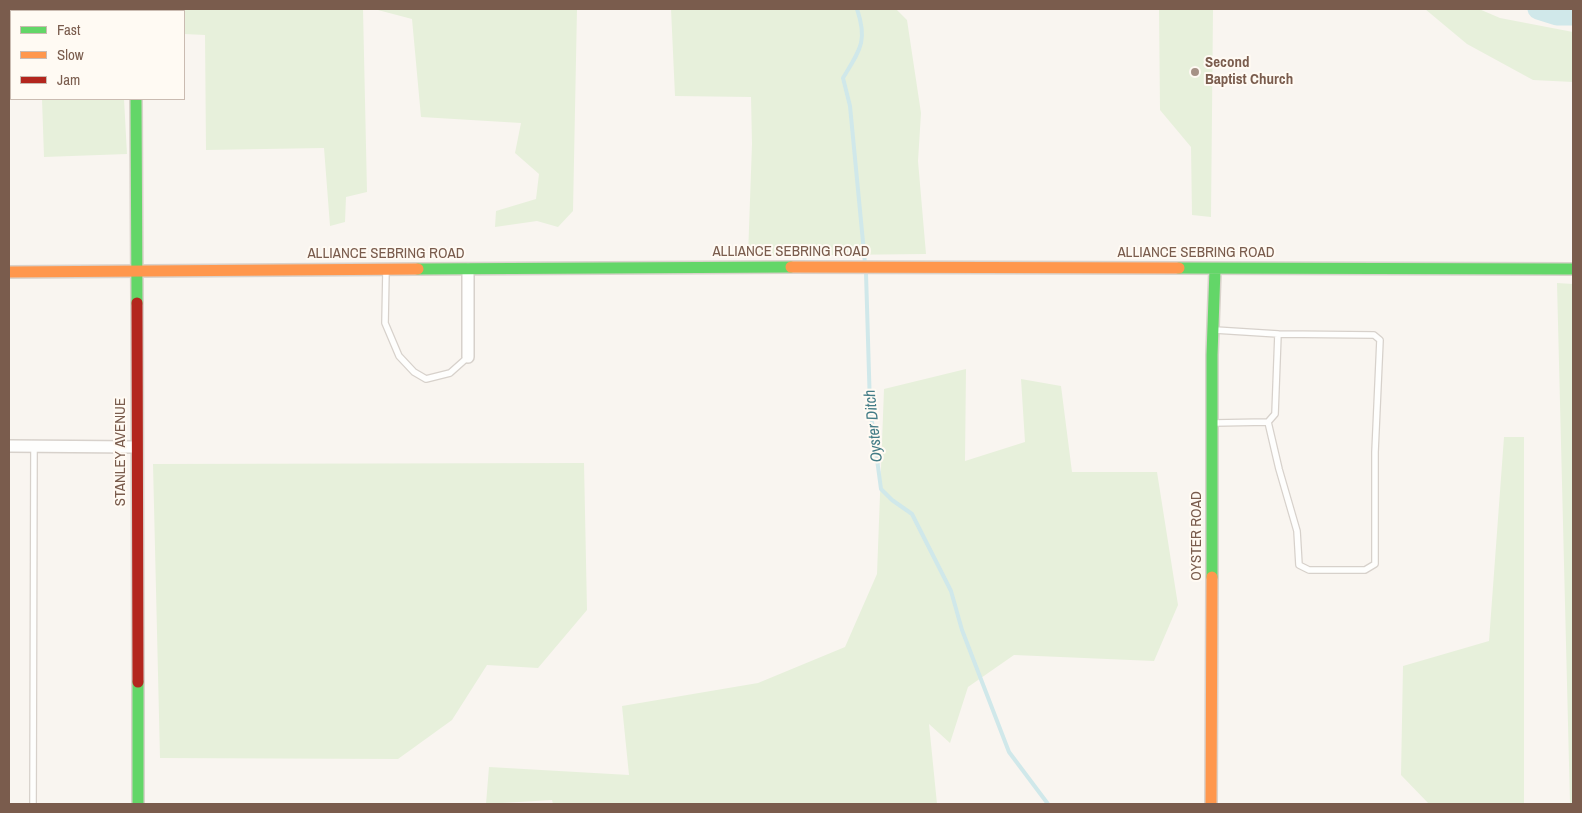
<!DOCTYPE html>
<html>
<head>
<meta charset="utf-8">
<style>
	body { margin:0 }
	#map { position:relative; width:1582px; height:813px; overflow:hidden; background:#f9f5f0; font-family:"Archivo Narrow",sans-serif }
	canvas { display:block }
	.frame { position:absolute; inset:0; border:10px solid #7a5c4d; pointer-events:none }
	.legend { position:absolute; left:10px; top:10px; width:175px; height:90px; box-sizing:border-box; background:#fffaf3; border:1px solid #cabbb1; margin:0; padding:6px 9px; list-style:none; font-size:15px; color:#7a5c4d }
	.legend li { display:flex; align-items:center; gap:10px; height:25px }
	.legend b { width:25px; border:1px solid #cabbb1 }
</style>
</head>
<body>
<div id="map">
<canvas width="1582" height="813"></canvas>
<div class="frame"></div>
<ul class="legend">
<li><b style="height:6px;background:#63d668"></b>Fast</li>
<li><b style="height:6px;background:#ff974d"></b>Slow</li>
<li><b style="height:6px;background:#b3261e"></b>Jam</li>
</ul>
</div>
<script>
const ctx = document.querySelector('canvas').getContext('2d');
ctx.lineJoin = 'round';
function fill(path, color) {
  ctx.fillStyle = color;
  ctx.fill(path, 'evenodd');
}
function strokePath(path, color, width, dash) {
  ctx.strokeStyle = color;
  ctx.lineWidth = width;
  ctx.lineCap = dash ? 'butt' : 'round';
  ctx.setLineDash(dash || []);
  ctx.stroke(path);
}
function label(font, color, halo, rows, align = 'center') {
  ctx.font = font + ' "Archivo Narrow",sans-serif';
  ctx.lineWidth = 4;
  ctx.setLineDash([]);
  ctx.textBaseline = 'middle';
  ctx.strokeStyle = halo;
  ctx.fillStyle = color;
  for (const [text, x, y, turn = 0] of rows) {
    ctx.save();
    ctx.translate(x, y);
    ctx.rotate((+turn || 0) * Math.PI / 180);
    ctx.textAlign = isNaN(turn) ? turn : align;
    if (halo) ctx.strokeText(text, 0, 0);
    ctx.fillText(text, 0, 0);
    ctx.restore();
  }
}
fill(new Path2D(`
	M139,9H363L367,192L346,197L345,222L330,226L324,148L206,150L205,35L184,34V11H139Z
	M374,9H577L573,211L558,227L537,221L495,227L496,211L536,199L539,174L515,153L521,123L421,117L412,19Z
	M671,9H896L907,20L921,113L918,161L926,254L748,256L752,144L751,97L675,96Z
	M1159,9H1213L1211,217L1192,215L1191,147L1160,110Z
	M1425,9H1479L1500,18L1573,32V82L1533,80L1467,44Z
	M42,99H124L127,154L44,157Z
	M1557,283L1573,284V804H1570Z
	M966,369L965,461L1025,442L1021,379L1061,386L1072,472H1157L1178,605L1154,661L1014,655L968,687L950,743L929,724L937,804H553L552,800L486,804L489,767L629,775L622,706L758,683L845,647L877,574L884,389Z
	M1504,437H1524V804H1429L1401,775L1403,666L1489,641Z
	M584,463L587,610L538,668L487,665L452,720L398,759L160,758L153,464Z`), '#e7f0db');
strokePath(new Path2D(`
	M857,9C868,41 860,50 843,78L850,106L865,263
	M866,273L870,407L881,489L892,500L912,514L951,591L962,630L1009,752L1048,804`), '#d0e8ea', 4);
strokePath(new Path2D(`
	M1538,9L1557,15H1573`), '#d0e8ea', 21);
const lane = new Path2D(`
	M386,271L385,323L399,356L414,372L426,379L450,373L468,357
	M1268,422L1279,469L1297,531L1299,565L1309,570H1365L1375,564V452L1380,340L1374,335L1278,334
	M1214,423L1268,422L1275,414L1278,334L1215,330
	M33,804L34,446`);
const street = new Path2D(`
	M9,55H11
	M468,269V357
	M9,446L136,447`);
const fast = new Path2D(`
	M136,99L137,303
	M1179,268L1573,269
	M418,269L791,267
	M1212,577V355L1215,269
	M138,682V804`);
const slow = new Path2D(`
	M791,267L1179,268
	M9,272L418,269
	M1211,804L1212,577`);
const jam = new Path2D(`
	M137,303L138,682`);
strokePath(lane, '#d7d1cb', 8);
strokePath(street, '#d7d1cb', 14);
strokePath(fast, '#d9d2cb', 14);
strokePath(slow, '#d9d2cb', 14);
strokePath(jam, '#d9d2cb', 14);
strokePath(lane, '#fefefd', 5.5);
strokePath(street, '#fefefd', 11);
strokePath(fast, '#63d668', 11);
strokePath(slow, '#ff974d', 11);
strokePath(jam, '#b3261e', 11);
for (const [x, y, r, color] of [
	[1195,72,5,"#a69286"]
]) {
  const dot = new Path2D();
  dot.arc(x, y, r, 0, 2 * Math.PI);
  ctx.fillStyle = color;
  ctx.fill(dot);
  strokePath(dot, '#fffaf3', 2);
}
label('bold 15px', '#7a5c4d', '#fffaf3', [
	["Second",1205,63],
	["Baptist Church",1205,80]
], 'left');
label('15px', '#7a5c4d', '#fffaf3', [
	["ALLIANCE SEBRING ROAD",791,252],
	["ALLIANCE SEBRING ROAD",1196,253],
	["ALLIANCE SEBRING ROAD",386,254],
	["STANLEY AVENUE",121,452,-90],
	["OYSTER ROAD",1197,536,-90]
]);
label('italic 16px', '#437c86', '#fffaf3', [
	["Oyster Ditch",874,426,-96]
]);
</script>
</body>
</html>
